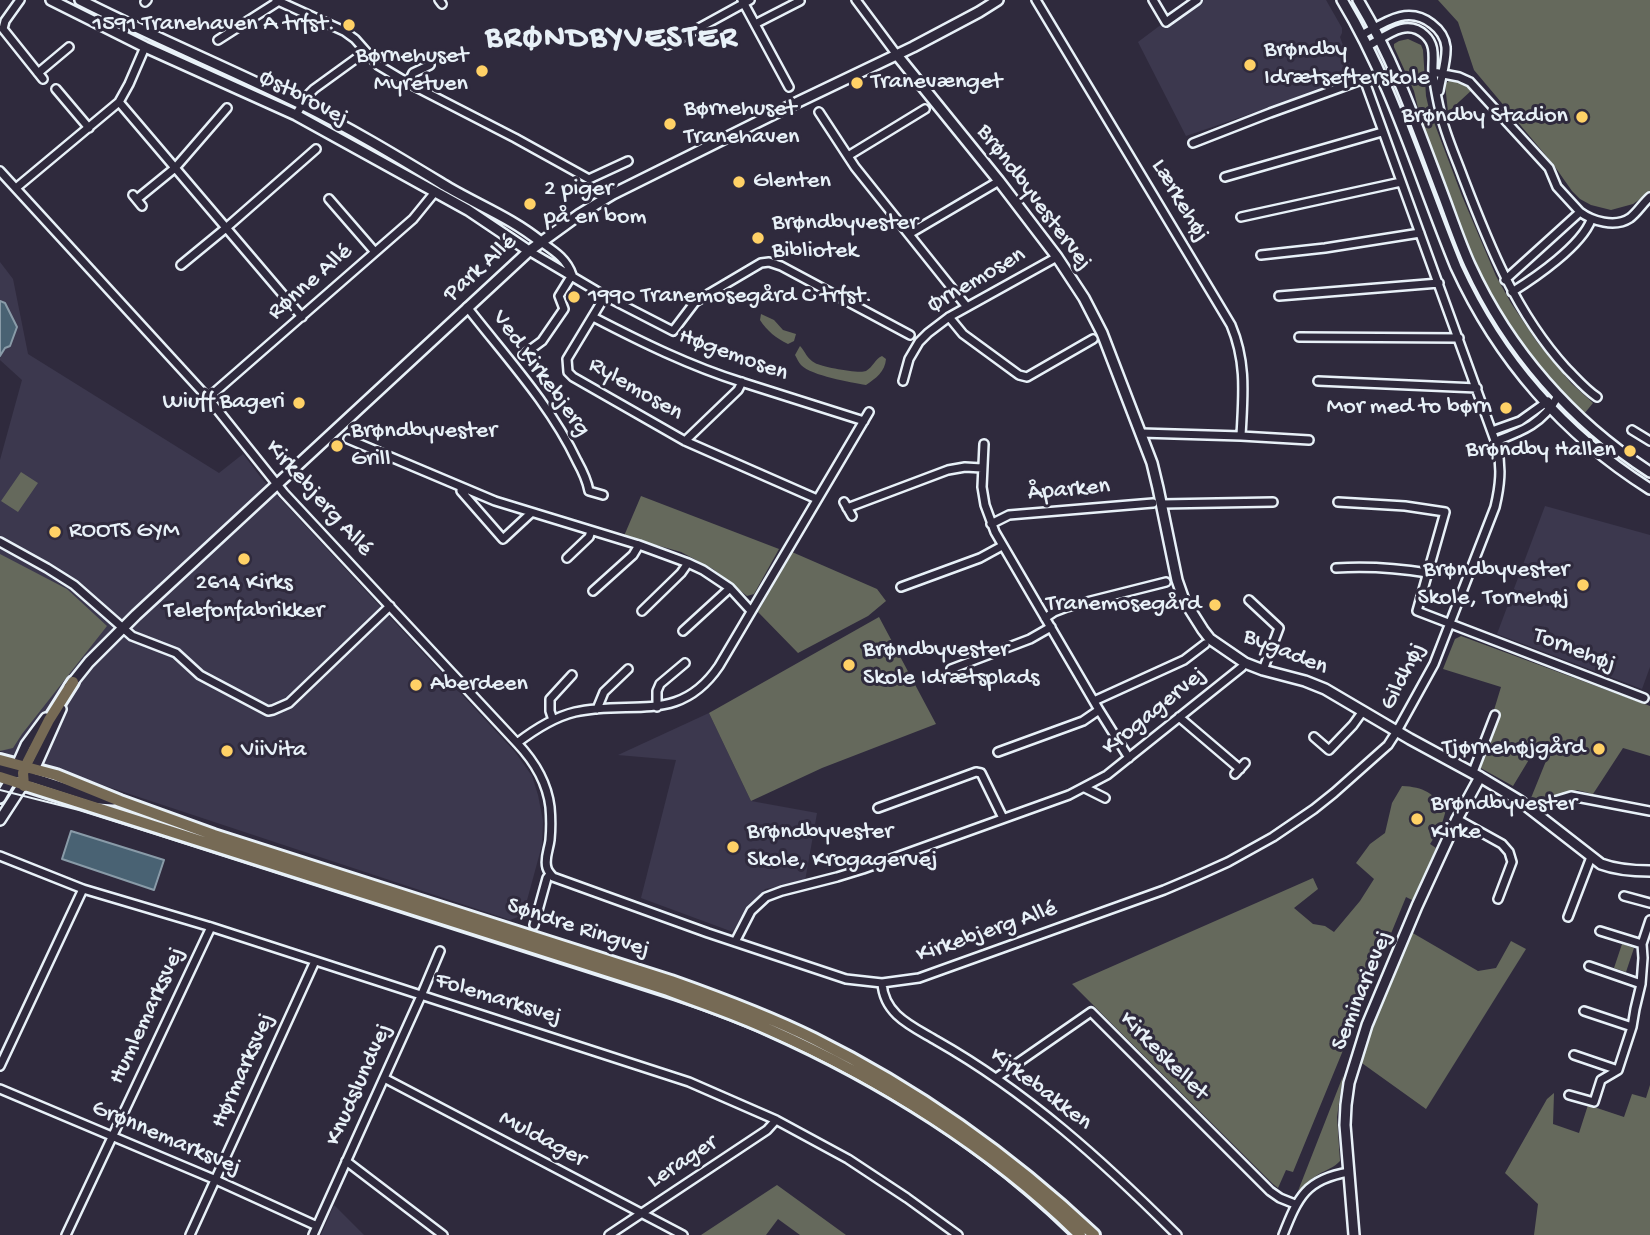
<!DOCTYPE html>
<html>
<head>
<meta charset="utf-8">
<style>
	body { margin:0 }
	canvas { display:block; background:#2f2a3d }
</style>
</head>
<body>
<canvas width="1650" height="1235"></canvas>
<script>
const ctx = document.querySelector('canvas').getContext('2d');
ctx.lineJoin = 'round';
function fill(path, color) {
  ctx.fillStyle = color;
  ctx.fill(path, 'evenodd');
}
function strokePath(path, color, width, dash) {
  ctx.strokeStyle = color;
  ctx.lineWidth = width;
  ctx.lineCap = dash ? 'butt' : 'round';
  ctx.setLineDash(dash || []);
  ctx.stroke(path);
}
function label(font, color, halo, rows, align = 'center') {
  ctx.font = font + ' "Gochi Hand",sans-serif';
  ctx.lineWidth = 6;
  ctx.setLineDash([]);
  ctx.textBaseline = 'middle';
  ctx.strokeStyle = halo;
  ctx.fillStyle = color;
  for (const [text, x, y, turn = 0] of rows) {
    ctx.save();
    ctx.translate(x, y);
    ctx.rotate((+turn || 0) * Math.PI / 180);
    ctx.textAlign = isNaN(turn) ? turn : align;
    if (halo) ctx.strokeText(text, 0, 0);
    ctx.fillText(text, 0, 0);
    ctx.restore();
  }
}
fill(new Path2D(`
	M1194,0H1326L1342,28V33L1340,37L1355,78L1186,136L1138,42Z
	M0,262L13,279L28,354L219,473L243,454L262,479L515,752L532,776L538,795L543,821L542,845L523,915L510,920L0,751V460L22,380L0,360Z
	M1545,506L1650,535V667L1642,689L1497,634Z
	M709,713L751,801L817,813L805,881L765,889L741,917L733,932L641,898L676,760L618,755Z
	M334,1205L364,1235H321Z`), '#3c384e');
fill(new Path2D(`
	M1438,0H1650V192L1633,204L1611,210L1591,205L1580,199L1572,191L1553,164L1474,70L1458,22Z
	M1408,39L1421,45L1423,50L1426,96L1429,109L1462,196L1496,276L1511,303L1537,342L1571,383L1593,403L1584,414L1546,375L1516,334L1496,303L1472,256L1421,121L1414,91L1394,47V44L1399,41Z
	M1449,81L1464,82L1473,89L1448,112L1445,84Z
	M761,314L774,320L783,330L796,334L794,341L788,344C776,338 767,331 760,320Z
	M800,346C805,351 807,359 815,363C822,367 859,374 866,371C873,367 875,359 882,356L886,359C885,372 876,378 866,385C850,382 812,376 801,365C798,362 797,358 795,355Z
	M21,472L38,483L18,512L1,501Z
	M641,496L779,549L754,594L747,596L713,569L681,552L624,536Z
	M792,552L877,589L886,601L868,616L798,653L758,612Z
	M0,554L67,589L107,626L22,734L13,748L0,751Z
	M879,617L936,724L822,768L751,801L709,713Z
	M1461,636L1650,706V756L1623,748L1593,794L1577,790L1538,803L1531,798L1546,761L1533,753L1513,786L1477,766L1501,687L1443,669L1455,639Z
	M1402,786C1424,787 1433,793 1446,810L1441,827L1430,844L1436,848L1414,901L1406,897L1293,1172L1286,1170L1278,1188L1273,1184L1072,984L1313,878L1318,889L1294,908L1313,924L1325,926L1334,932L1360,901L1374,879L1356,863L1370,844L1385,833L1392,803Z
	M1411,932L1478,971L1496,968L1511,941L1526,949L1426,1109L1359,1061L1370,1026Z
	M1622,944L1634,948L1626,972L1614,968Z
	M1343,1076L1337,1117L1340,1161C1335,1167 1326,1170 1319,1174C1311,1179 1305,1184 1298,1191Z
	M1650,1085V1235H1534L1538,1204L1505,1173L1547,1099L1554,1093L1553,1124L1579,1133L1588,1105L1624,1117L1632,1094L1646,1098Z
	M777,1185L846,1235H800L778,1219L766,1235H701Z`), '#65695c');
const water = new Path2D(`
	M0,301L5,303L17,327L10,346L5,348L0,356Z
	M71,831L164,860L154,890L62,859Z`);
fill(water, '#496273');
strokePath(water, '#899ba8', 2);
const minor = new Path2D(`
	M20,0L5,21L3,29L43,79
	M276,0L344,31L355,39L378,65L408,83L515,138L589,179L628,161
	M439,0L442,4
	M742,0L789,87
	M856,0L897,55
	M1036,0L1231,325C1247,363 1243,396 1241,436
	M1153,0L1166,22L1197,0
	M145,2L147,0
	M755,24L800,1
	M1362,35C1385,22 1408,5 1432,24C1440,30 1445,38 1446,47C1447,61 1441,77 1439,91
	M218,40L279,1
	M668,45L750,0
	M1368,46C1385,37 1406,17 1425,35C1437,46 1432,60 1433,75C1435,87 1437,100 1440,111C1445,134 1455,155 1463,177C1489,245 1516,313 1566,368C1576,378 1585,389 1597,397
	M1433,72L1459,77L1470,82L1549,168L1557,187L1580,212L1505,280
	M38,73L69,47
	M408,83L413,73L430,65
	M56,89L89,128
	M119,102L302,317
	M819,112L855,167L967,307
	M296,115L307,96L314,89L365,52
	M848,156L925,109
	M0,171L208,398L284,493L517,743C534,761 547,782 550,807C551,818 551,829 550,840C549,849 544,859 547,868C548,872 550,873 553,877L708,933L846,979L882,983L919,978L1164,890L1197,876L1228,862L1273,837L1314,809L1334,793L1388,745L1397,731L1434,664L1495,507C1500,486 1502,468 1497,446L1364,79L1270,113L1193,143
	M1225,177L1382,132
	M16,188L119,102L129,84L145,47
	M133,195L142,206
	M137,199L175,168L227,108
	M329,199L375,252
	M1580,212C1592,221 1615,228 1630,218C1637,213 1643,203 1650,197
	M1241,217L1401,182
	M909,234L999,181
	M541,242C554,251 567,259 572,275
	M529,251L605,296L673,331L695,302L761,263L769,262L781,266L910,335
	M1261,255L1325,248L1420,233
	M181,265L226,228L316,149
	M1512,292C1536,277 1581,246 1591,220
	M605,296L567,359L568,372L573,377L685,441L817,499
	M1279,296L1439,283
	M467,307C505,356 550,404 577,461C582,470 587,480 589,491L603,495
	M593,317C641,342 690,366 741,382C782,395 823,408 864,421
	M949,317L963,334L1019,375L1027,377L1093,339
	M1299,337L1459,338
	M523,355L542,341L564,309L559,296L572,275
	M903,381L909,359L919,342L928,333L949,317L1057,257
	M1318,381L1477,388
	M208,398L413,219L435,192
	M1632,430L1650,441
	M1492,431L1520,421L1548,401
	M1141,433L1241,436L1309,440
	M348,439L495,501L639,545L688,563L703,570L730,588L751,611
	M685,441L738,390L742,382
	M1496,441C1523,431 1543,423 1558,396
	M984,444L982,487L985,505L995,532L1099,710L1129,758
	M461,487V491L503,539L531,513
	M844,502L852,516
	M1338,502L1405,506L1445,512L1417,611L1644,698
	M1162,504L1273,502
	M847,508L948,470L965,467L982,468
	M991,524L1009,515L1153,503
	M0,542L47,568L74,585L132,636L176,653L200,675L268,711L273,710L289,703L390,606
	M567,558L589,537L591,531
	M1336,568C1368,566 1397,568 1428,573
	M901,587L980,558L1002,546
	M593,591L633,555L639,545
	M1249,600L1279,628L1263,670
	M642,611L681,573L688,563
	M1045,618L1054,612L1067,607L1166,582
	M683,631L730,588
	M951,669L1030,639L1051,627
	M1094,701L1184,660L1205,644
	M657,707V691L660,684L685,663
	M597,709L604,692L628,669
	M1179,717L1240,769
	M553,720L550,711V699L572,675
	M1314,737L1329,750L1353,725L1363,711
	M517,743C534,730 554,717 575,712C632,699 679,725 719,666L869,412
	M998,752L1083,721L1099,710
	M1473,772L1495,715
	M1235,774L1245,763
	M1085,788L1105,798
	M878,808L976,772L981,773L1003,818
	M1537,814L1548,803L1571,796L1650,811
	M1457,819L1502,844L1509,852L1512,862L1498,899
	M0,856L83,889L211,927L689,1082L776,1120L848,1159L907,1198L958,1235
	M1624,896L1650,903
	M1568,917L1591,857
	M534,925L547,878L550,874
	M1600,931L1642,944
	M735,942L751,911L766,897L782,891L837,877L863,869L1069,795L1107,775L1242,667L1245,663
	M1589,966L1641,984
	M882,983C884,1015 912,1026 937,1041C1027,1092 1104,1162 1177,1235
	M1584,1011L1632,1027
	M1574,1055L1618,1070
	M0,1066L83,889
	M384,1078L683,1235
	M996,1078L1091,1012L1270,1191L1280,1198L1295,1204
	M0,1089L216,1180L317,1226
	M1569,1095L1594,1102L1601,1080L1618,1070L1632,1027L1635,1009L1641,984L1643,958L1642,944L1650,920
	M346,1161L443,1235
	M66,1235L211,927
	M190,1235L315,961
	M313,1235L421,996L440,951
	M609,1235L767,1130L776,1120
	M1283,1235C1298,1197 1306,1179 1349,1172`);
const tertiary = new Path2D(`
	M51,0L145,47L296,115L468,210L529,251
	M80,0C153,37 228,68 301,104C352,129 401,159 449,188C480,206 513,219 541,242
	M1342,0C1392,83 1419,177 1456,267C1498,359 1564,435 1650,489
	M1358,0C1395,61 1418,129 1443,195C1452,219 1460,243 1470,265C1509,350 1572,422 1650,472
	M897,55L999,181L1057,257L1084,298L1102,333L1152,463L1158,488L1177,580L1184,600L1203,630L1210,639L1245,663L1263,670L1305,681L1325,689L1410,739L1480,777L1520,801L1601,864C1617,870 1633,871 1650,871
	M69,687L89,662L136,615L529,251L580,214L613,194L798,102L913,47L979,12L998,0
	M0,768L14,773H19
	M25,777H30L98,799L113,800
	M0,798L10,781L26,745L46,718
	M0,820L37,763L61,709
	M1354,1235L1345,1125L1346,1105L1349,1083L1367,1025L1417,906L1457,819L1480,777`);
const primary = new Path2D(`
	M0,760L56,775L120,801L214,835L671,981C719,998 768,1016 814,1039C917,1090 1010,1156 1094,1235
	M0,777L668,990C702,1003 736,1014 768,1029C880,1079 992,1148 1080,1235
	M24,786L23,773L28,761L49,720L73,682`);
strokePath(minor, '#e8f1f8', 12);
strokePath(tertiary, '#e8f1f8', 14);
strokePath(primary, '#e8f1f8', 16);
strokePath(minor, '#2f2a3d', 7);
strokePath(tertiary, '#2f2a3d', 9);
strokePath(primary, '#766a55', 10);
strokePath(new Path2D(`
	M0,790L79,810L152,833L673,1000C819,1048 959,1128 1069,1235`), '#e8f1f8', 2);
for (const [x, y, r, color] of [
	[349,25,7,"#ffd166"],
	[1250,65,7,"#ffd166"],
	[482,71,7,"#ffd166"],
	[857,83,7,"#ffd166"],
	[1582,117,7,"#ffd166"],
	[670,124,7,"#ffd166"],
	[739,182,7,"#ffd166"],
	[530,204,7,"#ffd166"],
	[758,238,7,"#ffd166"],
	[574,297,7,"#ffd166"],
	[299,403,7,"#ffd166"],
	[1506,408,7,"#ffd166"],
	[337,446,7,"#ffd166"],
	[1630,451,7,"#ffd166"],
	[55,532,7,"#ffd166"],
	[244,559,7,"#ffd166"],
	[1583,585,7,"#ffd166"],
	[1215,605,7,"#ffd166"],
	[849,665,7,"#ffd166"],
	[416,685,7,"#ffd166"],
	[1599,749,7,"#ffd166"],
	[227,751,7,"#ffd166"],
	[1417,819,7,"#ffd166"],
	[733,847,7,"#ffd166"]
]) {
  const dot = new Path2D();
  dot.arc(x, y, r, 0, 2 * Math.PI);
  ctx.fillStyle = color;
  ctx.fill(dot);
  strokePath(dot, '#2f2a3d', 2.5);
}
label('24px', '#e8f1f8', '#2f2a3d', [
	["1591 Tranehaven A trfst.",335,25,"right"],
	["Brøndby",1264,51],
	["Idrætsefterskole",1264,79],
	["Børnehuset",468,57,"right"],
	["Myretuen",468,85,"right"],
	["Tranevænget",871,83],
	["Børnehuset",684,110],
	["Tranehaven",684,138],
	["Brøndby Stadion",1568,117,"right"],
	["Glenten",753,182],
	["2 piger",544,190],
	["på en bom",544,218],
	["Brøndbyvester",772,224],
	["Bibliotek",772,252],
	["1990 Tranemosegård C trfst.",588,297],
	["Wiuff Bageri",285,403,"right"],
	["Mor med to børn",1492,408,"right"],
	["Brøndbyvester",351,432],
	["Grill",351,460],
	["Brøndby Hallen",1616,451,"right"],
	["ROOTS GYM",69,532],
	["Brøndbyvester",1569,571,"right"],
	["Skole, Tornehøj",1569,599,"right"],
	["2614 Kirks",244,584,"center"],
	["Telefonfabrikker",244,612,"center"],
	["Tranemosegård",1201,605,"right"],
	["Brøndbyvester",863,651],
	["Skole Idrætsplads",863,679],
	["Aberdeen",430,685],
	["Tjørnehøjgård",1585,749,"right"],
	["ViiVita",241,751],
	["Brøndbyvester",1431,805],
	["Kirke",1431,833],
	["Brøndbyvester",747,833],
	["Skole, Krogagervej",747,861]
], 'left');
label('24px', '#e8f1f8', '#2f2a3d', [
	["Østbrovej",303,99,27],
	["Brøndbyvestervej",1033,198,53],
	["Lærkehøj",1179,201,59],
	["Park Allé",481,269,-42],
	["Ørnemosen",977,281,-30],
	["Rønne Allé",311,283,-41],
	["Høgemosen",733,356,20],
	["Ved Kirkebjerg",540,374,54],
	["Rylemosen",635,390,30],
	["Åparken",1069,491,-5],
	["Kirkebjerg Allé",318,499,48],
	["Tornehøj",1574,651,21],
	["Bygaden",1285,653,22],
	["Gildhøj",1404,677,-63],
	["Krogagervej",1155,712,-39],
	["Søndre Ringvej",578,929,18],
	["Kirkebjerg Allé",987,933,-19],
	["Seminarievej",1363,991,-68],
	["Folemarksvej",498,1000,17],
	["Humlemarksvej",148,1016,-65],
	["Kirkeskellet",1163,1057,45],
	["Hørmarksvej",244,1071,-66],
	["Knudslundvej",360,1085,-66],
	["Kirkebakken",1040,1090,37],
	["Grønnemarksvej",166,1139,23],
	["Muldager",542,1140,28],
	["Lerager",683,1163,-33]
]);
ctx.letterSpacing = '2px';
label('bold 32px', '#e8f1f8', '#2f2a3d', [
	["BRØNDBYVESTER",612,40]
]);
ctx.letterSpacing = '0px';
</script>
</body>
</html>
